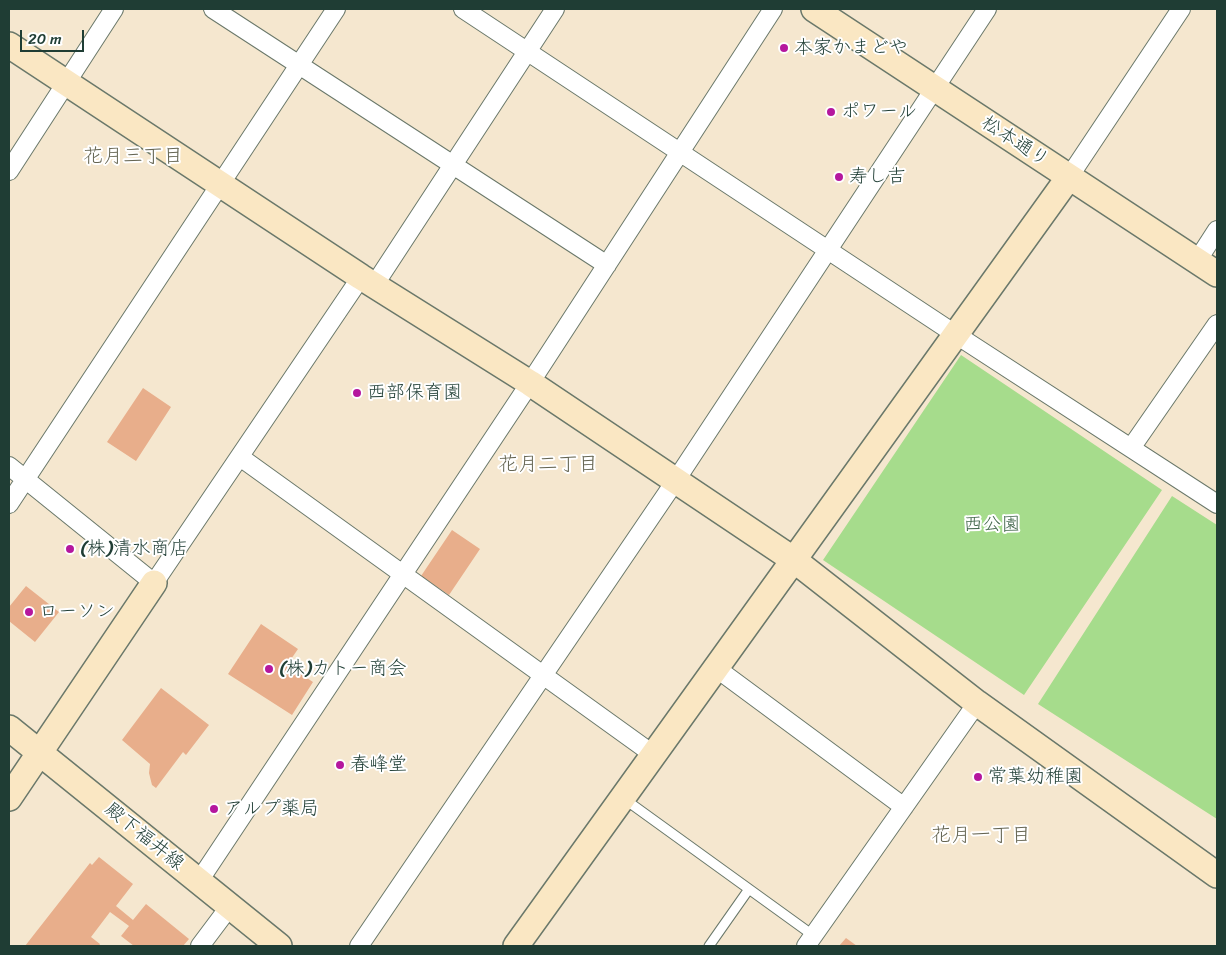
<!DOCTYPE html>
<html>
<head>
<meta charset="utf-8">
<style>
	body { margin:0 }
	#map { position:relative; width:1226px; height:955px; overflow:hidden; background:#f5e7cf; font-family:Sriracha,sans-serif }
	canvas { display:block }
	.frame { position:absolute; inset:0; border:10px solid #1f3d34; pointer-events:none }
	.scale { position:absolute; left:20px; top:30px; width:64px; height:22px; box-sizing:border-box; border:2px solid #1f3d34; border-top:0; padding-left:6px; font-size:15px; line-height:18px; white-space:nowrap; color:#1f3d34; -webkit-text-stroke:4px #fff; paint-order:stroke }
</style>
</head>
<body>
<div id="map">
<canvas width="1226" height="955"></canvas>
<div class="frame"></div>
<div class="scale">20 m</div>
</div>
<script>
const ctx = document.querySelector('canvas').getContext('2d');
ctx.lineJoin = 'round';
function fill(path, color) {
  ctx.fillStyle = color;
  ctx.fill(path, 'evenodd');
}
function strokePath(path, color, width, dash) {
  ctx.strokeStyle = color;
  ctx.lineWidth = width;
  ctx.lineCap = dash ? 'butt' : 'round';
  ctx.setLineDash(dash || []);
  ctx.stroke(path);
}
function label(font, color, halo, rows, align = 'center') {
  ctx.font = font + ' Sriracha,"Klee One",sans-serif';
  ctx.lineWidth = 4;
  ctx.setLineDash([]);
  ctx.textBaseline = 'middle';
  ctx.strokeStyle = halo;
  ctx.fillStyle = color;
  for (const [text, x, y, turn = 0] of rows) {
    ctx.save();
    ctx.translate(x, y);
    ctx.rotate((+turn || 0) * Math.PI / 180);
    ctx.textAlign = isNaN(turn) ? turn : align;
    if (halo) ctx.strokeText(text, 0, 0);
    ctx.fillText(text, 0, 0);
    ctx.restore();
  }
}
fill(new Path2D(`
	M961,355L1162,490L1024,695L823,560Z
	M1172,496L1217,525V819L1038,704Z`), '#a6dc8c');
fill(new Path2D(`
	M143,388L171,407L136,461L107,442Z
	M452,530L480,549L449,595L421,576Z
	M26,586L59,612L35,642L9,621V607Z
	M261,624L298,649L287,665L313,682L292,715L228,674Z
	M161,688L209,725L186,755L183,752L156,788L152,785L149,773L150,764L122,740Z
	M99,857L133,884L116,906L133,920L146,904L189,939L183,946H134L121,936L129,926L110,912L91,937L100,944L99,946H25L90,863L92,865Z
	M846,938L857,946H839Z`), '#e8ae8b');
const lane = new Path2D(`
	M623,798L814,936
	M709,946L749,889`);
const street = new Path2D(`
	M213,9L607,265
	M463,9L955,334L1217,504
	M9,171L114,9
	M1069,177L1181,9
	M1197,261L1217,230
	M375,284L555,9
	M1131,448L1217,324
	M240,457L654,755
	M9,466L154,583L361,277
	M9,504L336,9
	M716,668L904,807
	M199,881L530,383L773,9
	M200,946L230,906
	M359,946L676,480L987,9
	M806,946L977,703`);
const secondary = new Path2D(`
	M814,9L1217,274
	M9,45L361,277L530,383L794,560L977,703L1217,875
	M9,728L279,946
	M9,798L154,583
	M516,946L1069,177`);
strokePath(lane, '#6a786a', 11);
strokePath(street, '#6a786a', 20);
strokePath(secondary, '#6a786a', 28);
strokePath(lane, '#fff', 9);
strokePath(street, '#fff', 18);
strokePath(secondary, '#fae7c3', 25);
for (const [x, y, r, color] of [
	[784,48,5,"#b5179e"],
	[831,112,5,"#b5179e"],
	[839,177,5,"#b5179e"],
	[357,393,5,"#b5179e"],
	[70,549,5,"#b5179e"],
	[29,612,5,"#b5179e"],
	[269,669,5,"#b5179e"],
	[340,765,5,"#b5179e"],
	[978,777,5,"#b5179e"],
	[214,809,5,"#b5179e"]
]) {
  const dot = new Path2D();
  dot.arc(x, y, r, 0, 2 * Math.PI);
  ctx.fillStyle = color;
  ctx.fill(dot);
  strokePath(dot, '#fff', 2);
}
label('19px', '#1f3d34', '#fff', [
	["本家かまどや",794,48],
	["ポワール",841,112],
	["寿し吉",849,177],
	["西部保育園",367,393],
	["(株)清水商店",80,549],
	["ローソン",39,612],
	["(株)カトー商会",279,669],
	["春峰堂",350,765],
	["常葉幼稚園",988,777],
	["アルプ薬局",224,809]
], 'left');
label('19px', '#1f3d34', '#fff', [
	["松本通り",1015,142,33],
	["殿下福井線",144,837,39]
]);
label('19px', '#41654a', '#fff', [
	["西公園",992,525]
]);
label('20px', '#656552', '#fff', [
	["花月三丁目",133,157],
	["花月二丁目",548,465],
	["花月一丁目",981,836]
]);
</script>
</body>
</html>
